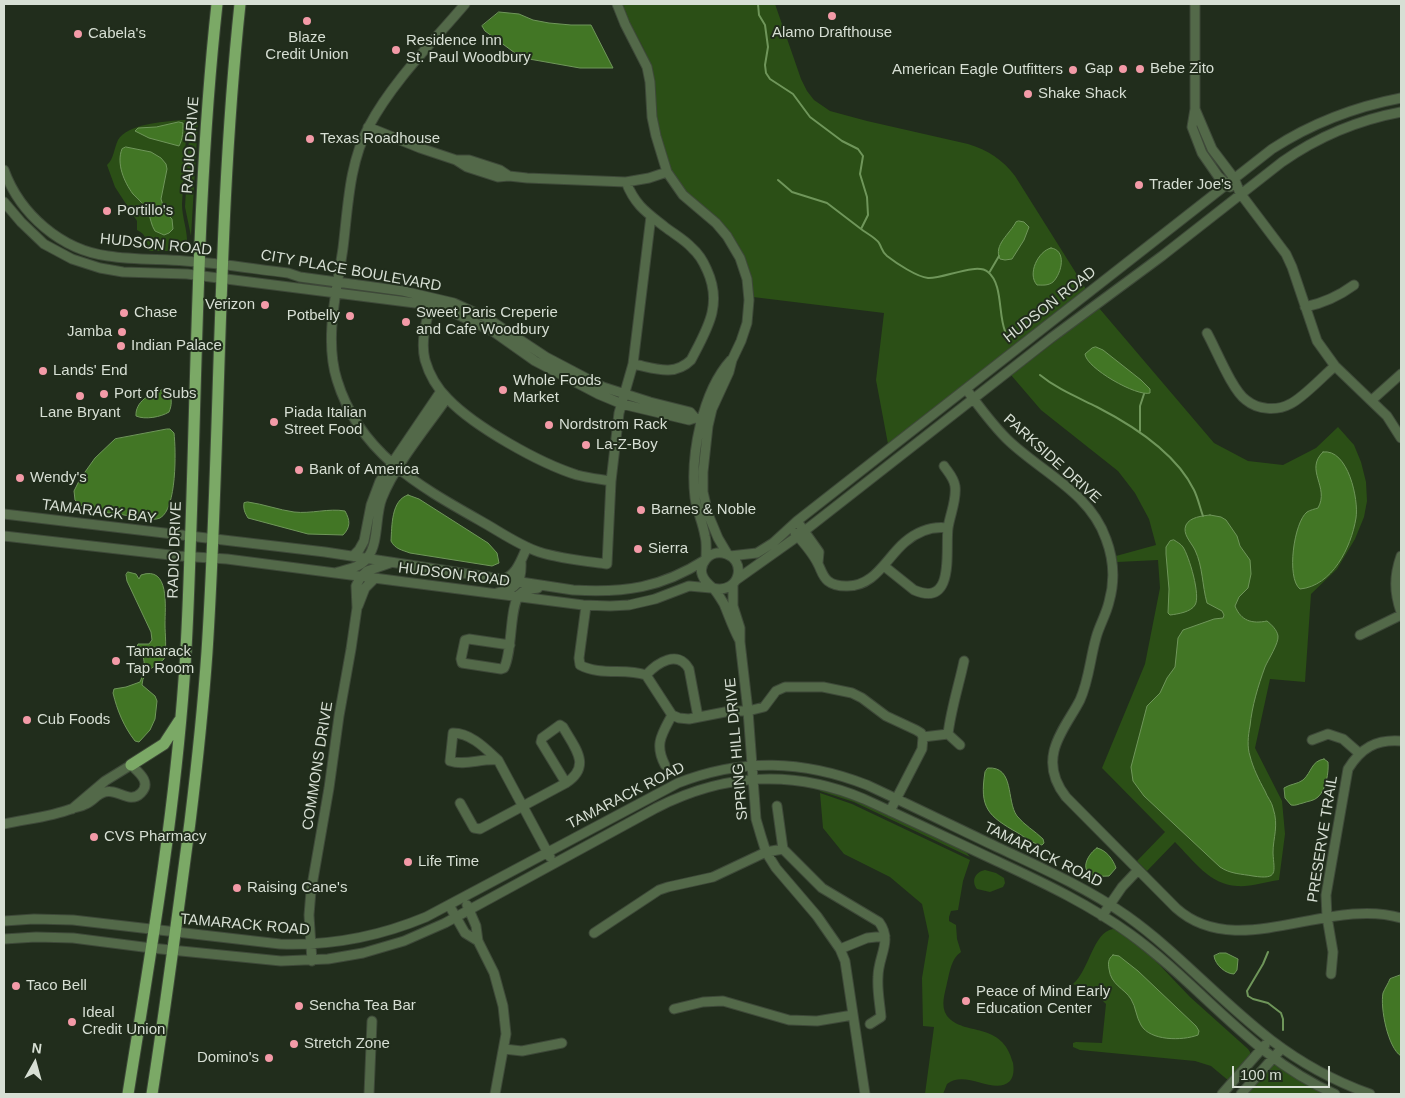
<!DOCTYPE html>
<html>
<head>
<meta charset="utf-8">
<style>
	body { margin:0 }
	#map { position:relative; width:1405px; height:1098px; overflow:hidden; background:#212d1c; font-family:Helvetica,sans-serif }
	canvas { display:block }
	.frame { position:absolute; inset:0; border:5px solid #d7dfd4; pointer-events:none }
	.north { position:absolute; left:10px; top:1038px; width:50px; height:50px; -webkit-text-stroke:4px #212d1c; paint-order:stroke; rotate:7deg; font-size:14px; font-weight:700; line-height:20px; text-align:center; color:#d7dfd4 }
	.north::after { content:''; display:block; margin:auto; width:18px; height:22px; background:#d7dfd4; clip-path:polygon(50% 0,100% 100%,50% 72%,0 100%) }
	.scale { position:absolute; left:1232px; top:1066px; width:98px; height:22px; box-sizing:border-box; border:2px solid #d7dfd4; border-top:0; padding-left:6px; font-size:15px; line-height:18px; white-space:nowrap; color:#d7dfd4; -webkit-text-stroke:4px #212d1c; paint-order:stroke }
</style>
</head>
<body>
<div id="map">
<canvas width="1405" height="1098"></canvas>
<div class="frame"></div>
<div class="north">N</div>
<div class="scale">100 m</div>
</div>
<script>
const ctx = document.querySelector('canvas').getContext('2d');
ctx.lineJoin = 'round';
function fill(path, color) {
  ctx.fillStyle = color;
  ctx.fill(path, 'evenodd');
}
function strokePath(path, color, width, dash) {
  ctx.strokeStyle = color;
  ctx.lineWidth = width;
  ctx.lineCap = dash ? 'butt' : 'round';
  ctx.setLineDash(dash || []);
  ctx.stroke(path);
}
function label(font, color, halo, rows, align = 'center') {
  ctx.font = font + ' Helvetica,sans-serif';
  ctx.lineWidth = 4;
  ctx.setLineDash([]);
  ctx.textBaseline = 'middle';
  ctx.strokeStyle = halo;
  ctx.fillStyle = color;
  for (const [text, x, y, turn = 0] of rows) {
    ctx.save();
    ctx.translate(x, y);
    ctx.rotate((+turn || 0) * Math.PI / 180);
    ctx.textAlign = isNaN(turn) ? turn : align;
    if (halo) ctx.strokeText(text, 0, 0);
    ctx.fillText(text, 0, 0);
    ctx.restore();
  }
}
fill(new Path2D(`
	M622,4H775L801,79L807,91L814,100L830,111L867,121L968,144C988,150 1003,160 1015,176L1086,289L888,444L876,380L884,313L753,297C752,275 745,250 730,234C714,214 692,201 677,180C664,161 658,133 656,111C654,94 655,79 649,62C643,42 628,25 622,4Z
	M180,120H187L182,204C182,218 188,231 187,245L171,251H149C147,241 146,234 137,230V221L115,187L107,165C114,159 114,148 118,140C127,124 163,122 180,120Z
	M190,120H198L191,236L185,207Z
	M1099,308L1214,443L1248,461L1283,465L1316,448L1338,427L1354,445L1361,462L1366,482L1367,501L1364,517L1355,539L1337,569L1311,594L1305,682L1270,679L1255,748L1282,801L1285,834L1279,880C1265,882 1250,887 1237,886C1210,885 1193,860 1175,842L1147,871L1137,861L1165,832L1102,768L1145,664L1160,588L1158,560L1117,562L1116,556L1156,545L1149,519L1135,493L1118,471L1041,410L1011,375Z
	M819,788L848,797L864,804L965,851L970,857L854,802L820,791Z
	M820,793L852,804L970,860L963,881L958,910L951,911L949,917V921L956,925L957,939L961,952C951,959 950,971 947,983C945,993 940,1006 947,1016C964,1037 1002,1020 1013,1063C1014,1069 1014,1076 1010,1081C994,1096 966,1069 947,1084L943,1094H925L934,1027L923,1026L922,978L929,936L922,904L890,877L844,854L823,828Z
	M985,870L996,873L1004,878L1005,883L1003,887L990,892L977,889C971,881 975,872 985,870Z
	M1113,929L1117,930L1150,955L1190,997L1248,1049L1250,1052V1058L1229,1081L1211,1066L1195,1061L1080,1050L1073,1047V1043L1076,1042L1102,1043L1106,1004L1100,998L1073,984C1089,971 1093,932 1113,929Z
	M1273,1059L1335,1094H1241Z`), '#2b4f16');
const water = new Path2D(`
	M499,12L519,14L533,20L549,23L571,25H591L613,68H580L529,59L515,53L485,31L482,26Z
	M179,122L183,123C183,130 183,139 179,146L149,138L135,131L138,128L156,127Z
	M126,147L151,152L161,158L166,164L167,169L161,199L165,212L172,219L173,229L169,233L164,235L155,231C151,225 151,219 148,212C145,205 138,199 133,194C124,182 116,163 122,149Z
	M1019,221L1024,222L1029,227L1024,240L1012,259L1005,260L1000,259C993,245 1010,234 1016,222Z
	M1051,248C1067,250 1062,273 1053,282C1048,286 1042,285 1037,285C1027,274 1038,251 1051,248Z
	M1096,347L1103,350L1141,380L1150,389V393C1137,397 1086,368 1085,354L1092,348Z
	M162,390L169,393C172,399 172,405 169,412C161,417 145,420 136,416C135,402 150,393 162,390Z
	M167,429H170L174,433C176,450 177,509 160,518C153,522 127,515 118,514C104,512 85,512 75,500L74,491L80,479L95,458L115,439Z
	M1323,452C1348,448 1359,500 1356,518C1351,548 1332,586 1300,589C1286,578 1294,522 1307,512C1310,510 1315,509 1318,508C1330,487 1304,470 1323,452Z
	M408,495L419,499L488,543L497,553L499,563L492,566L410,553C402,550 395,549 391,541C392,526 391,500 408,495Z
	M248,502C263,504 279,510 294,512C311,514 329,508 345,511C350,520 351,527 343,535L308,534L248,518C245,513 243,509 244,503Z
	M1210,515L1221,517L1226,520L1237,536L1240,546L1250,560L1251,574L1248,588L1239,597L1235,606C1241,621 1252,624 1267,621C1272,625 1277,630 1278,636C1279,643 1268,660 1265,667C1258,686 1252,706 1250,726C1248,736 1247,747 1250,756C1253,768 1259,780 1265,791C1267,797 1272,802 1273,808C1279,826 1273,837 1273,853C1274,872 1279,880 1253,876C1242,874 1230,874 1220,867L1144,796L1133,781L1131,767L1147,706L1160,693L1167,678L1175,667L1178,638L1183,630L1214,619L1223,618L1224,615L1222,611L1207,603C1202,585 1203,567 1195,550C1191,542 1182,534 1186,525C1190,517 1202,516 1210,515Z
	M1174,540C1177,542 1181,544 1183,547C1189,556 1201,596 1195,605C1191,612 1178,614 1170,615L1168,613L1169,589L1166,554V547L1170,541Z
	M128,572L136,574L139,579L141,575C170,565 165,607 165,624C165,636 167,646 164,659C155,668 143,669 142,685L155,696L157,701L155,719L150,730L139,742L135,741C124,727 117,710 113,693L114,689L126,687L140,682C145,671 147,656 137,647L138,644H149L152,640L151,632L127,581L126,575Z
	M1324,759L1328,762C1329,772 1326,790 1318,797C1314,801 1308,801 1303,803C1298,804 1296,806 1291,805L1285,798L1284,788C1290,784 1298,784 1303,780C1312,772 1311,761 1324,759Z
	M988,768C1015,766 1006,801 1017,816C1024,825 1035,831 1043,839L1044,843L1042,845C1033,844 1026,838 1018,833C988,816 979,808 985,772Z
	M1097,848C1106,850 1113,859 1116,868L1109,876C1104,876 1097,877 1092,875C1079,869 1089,853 1097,848Z
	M1220,953H1226L1238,959L1237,970L1234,974C1226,974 1215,965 1214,956Z
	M1113,955L1119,956L1138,971L1196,1026L1199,1031L1198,1035C1182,1041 1150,1041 1141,1025C1136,1017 1136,1007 1131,999C1124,988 1111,985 1109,969C1108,963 1108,959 1113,955Z
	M1401,975V1056C1388,1048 1380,1008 1383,993C1385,988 1388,984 1390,979Z`);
fill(water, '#427625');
strokePath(water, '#6f965a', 1);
strokePath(new Path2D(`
	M758,4L759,15L765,25L768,47L765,65L766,73L770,79L793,94L810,117L842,141L858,149L863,156L860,174L867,197L868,215L861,229C866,233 876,238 879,243C882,248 882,252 887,256C896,263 917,277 928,278C943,279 977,262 988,272C1003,284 998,314 1005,331
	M778,180L792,192L827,203L861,229
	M989,273L999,256
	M1040,375C1057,389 1077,397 1097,407C1132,425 1176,453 1194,490C1198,498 1200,508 1203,516
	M1140,431V406L1144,394
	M1268,952L1263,964L1247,991L1248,996L1253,999L1268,1003L1281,1013L1283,1019V1030`), '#6f965a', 2);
const minor = new Path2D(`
	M465,4C432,43 393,81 369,126C349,163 348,207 343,248C337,290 324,339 337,380C359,452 417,485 479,520C499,531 518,545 539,552C561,559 584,561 607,564L611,481
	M617,4L625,24L647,67L650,82L652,117L656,136L667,172L683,195L716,223L727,236L740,258L747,279L749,300L747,323L741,341L732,360L729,372L712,409L708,426L703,472V492L708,514L718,538L728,555
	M1195,4V109L1192,127L1202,153L1218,176L1230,187
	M1195,109L1212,149L1234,178L1240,193L1286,254L1292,267L1317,341L1335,366L1387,416L1401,438
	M368,127L420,148L456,160H469L500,170L509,176
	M456,160L467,167L498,177L509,176L527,178L626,182L649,178L667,172
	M4,170C20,214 61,250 108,256C134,260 160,259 185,261C219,263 254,269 288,273L300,277L403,291L454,303L487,318L546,357L603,387L650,402L690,412L695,418
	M4,202L21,222L44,244L72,259L100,268L123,272L187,274L431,305L444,308L494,332L535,361L598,394L622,404L689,420L695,418L709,421
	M432,300C427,319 420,340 425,360C429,374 438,389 448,399C475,427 539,463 577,475C588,478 599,479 611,481L619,413L633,364C654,368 674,377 691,360C707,329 723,305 707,270C704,263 699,254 692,248C685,240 674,234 665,227C646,212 635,205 626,182
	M1305,307C1324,303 1339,296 1354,285
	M1207,333C1216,349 1232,390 1246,400C1258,410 1277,411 1290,404C1303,398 1323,376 1335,366
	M633,364L651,216
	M966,389C979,406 993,426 1009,441C1043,473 1090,493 1106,539C1114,560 1115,581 1109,602C1106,615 1099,626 1096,638C1090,659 1089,680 1080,700C1072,716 1058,733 1054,751C1050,768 1055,783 1066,797L1176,908C1237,963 1328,896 1401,918
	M1372,400L1401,374
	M4,514L325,552L573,590C625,593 661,588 705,560
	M797,521L819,552L818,563
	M795,533C803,542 813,553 818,564C821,569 822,576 828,581C833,585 839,586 846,586C875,587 886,558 905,542C918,531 933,526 948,528
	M4,536L179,556L227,559L583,605L610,606L629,605L655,599L689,586L711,588
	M353,556L359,550L364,541L371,505L380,481L441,391
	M730,556L757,553L773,543L797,521L1272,149C1312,123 1354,107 1401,98
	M1401,556C1394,576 1394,592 1401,612
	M706,559C706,551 707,543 705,536C703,523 697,511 695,498C690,456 702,392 731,360
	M884,566L914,590C956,608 945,550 948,528C950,514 957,500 955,486C954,478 948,472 944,466
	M338,572C348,569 362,567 368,557C379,542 375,515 382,498C395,465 426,428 447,398
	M502,580C517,575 521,560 527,547
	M736,580L798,536L1051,338L1162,256L1282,162C1319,136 1358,120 1401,112
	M733,584V606L740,628V642L748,711L756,819L761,836L766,852L776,868L817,916L840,949L845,961L865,1094
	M713,588C741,595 748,558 723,553C717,552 710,554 706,559C696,571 704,581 713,588C717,592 721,599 724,604C729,616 733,628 739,639
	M497,593C517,589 522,582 521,562
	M358,606L365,588L374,579
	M586,606L579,658L580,665C600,676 625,668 646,675L672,715L679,718L689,719L730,711H748L764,707L776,691L785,687H823L852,693L862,698L886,716L916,730L921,733L923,737L948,734L960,745
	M1360,635L1401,615
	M510,645L469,639L465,640L461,659L462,663L501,669L504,668C513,651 509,605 520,594C524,589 532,589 538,588
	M646,675C657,663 678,649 689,669L698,717
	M453,733C471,733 486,749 498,760C482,758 465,766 450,761Z
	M948,734C951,709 959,685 964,661
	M1312,740L1328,734L1343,739L1359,753
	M498,760L550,857
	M665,765C654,744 662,734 672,715
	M460,803L474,828L480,829L566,783C592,766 575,748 563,727L560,725L542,738L541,742L566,783
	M777,806L783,849
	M890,811L922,749L923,737
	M4,824C26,819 50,817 71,809C76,807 81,807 86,804C93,801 97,794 105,792C118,788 129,805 141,793C152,782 138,772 131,765L105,781L72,809
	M449,905L465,933L478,941
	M467,905L476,926L478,941L494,973L503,1006L506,1034L495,1094
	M1102,916L1122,887L1138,870
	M4,921L34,919L73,920L280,944C332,946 378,937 426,917L678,783C742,758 803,760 867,785C910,805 953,826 997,847C1042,868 1087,888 1127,916C1179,953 1220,1001 1271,1040C1301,1063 1334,1081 1370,1094
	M594,933L659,890L668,887L713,877L766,852L783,849L822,888L879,922C893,941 878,956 878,977C877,991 880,1004 881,1017L870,1024
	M4,939L36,937L73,938L151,948L281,961L328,959L363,953L404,941L445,923L656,808C725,773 793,769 864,799C910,820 956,842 1001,863C1046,884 1090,905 1130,934C1202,986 1251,1057 1335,1094
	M840,949L867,938L885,936
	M312,961L309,915L311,891L329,788L339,716L351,649L357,608L356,586L360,578L367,571L390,563
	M1331,974L1333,952L1327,917L1326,895L1348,769C1361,748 1376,739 1401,741
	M674,1009L703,1002L723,1001L789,1020L817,1021L853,1015
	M504,1049L522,1051L562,1043
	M369,1094L372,1021
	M1222,1094L1265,1045
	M1241,1094L1282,1048`);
const major = new Path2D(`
	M131,765L164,744L179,721
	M128,1094C150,957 174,819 184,680C188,629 189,577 191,526C197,352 198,177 217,4
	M152,1094C166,1004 178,913 190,822C197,765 203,709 207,652C221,436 217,219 240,4`);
strokePath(minor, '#3e4939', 11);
strokePath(major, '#3e4939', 13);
strokePath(minor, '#536949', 9);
strokePath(major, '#7ba966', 11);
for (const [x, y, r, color] of [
	[832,16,5,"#f39aa7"],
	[307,21,5,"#f39aa7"],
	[78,34,5,"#f39aa7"],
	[396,50,5,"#f39aa7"],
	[1123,69,5,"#f39aa7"],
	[1140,69,5,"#f39aa7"],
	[1073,70,5,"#f39aa7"],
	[1028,94,5,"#f39aa7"],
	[310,139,5,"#f39aa7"],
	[1139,185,5,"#f39aa7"],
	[107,211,5,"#f39aa7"],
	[265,305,5,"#f39aa7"],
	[124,313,5,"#f39aa7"],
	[350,316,5,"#f39aa7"],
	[406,322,5,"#f39aa7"],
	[122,332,5,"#f39aa7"],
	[121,346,5,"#f39aa7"],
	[43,371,5,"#f39aa7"],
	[503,390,5,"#f39aa7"],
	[104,394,5,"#f39aa7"],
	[80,396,5,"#f39aa7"],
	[274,422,5,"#f39aa7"],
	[549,425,5,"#f39aa7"],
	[586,445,5,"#f39aa7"],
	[299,470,5,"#f39aa7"],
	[20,478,5,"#f39aa7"],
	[641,510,5,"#f39aa7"],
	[638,549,5,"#f39aa7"],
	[116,661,5,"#f39aa7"],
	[27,720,5,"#f39aa7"],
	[94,837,5,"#f39aa7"],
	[408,862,5,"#f39aa7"],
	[237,888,5,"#f39aa7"],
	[16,986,5,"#f39aa7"],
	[966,1001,5,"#f39aa7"],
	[299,1006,5,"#f39aa7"],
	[72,1022,5,"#f39aa7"],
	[294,1044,5,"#f39aa7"],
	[269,1058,5,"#f39aa7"]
]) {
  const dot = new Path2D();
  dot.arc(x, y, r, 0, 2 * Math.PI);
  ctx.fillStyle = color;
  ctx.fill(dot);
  strokePath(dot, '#212d1c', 2);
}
label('15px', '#d7dfd4', '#212d1c', [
	["Alamo Drafthouse",832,33,"center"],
	["Cabela's",88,34],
	["Blaze",307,38,"center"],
	["Credit Union",307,55,"center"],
	["Residence Inn",406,41],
	["St. Paul Woodbury",406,58],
	["Gap",1113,69,"right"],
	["Bebe Zito",1150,69],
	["American Eagle Outfitters",1063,70,"right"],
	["Shake Shack",1038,94],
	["Texas Roadhouse",320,139],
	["Trader Joe's",1149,185],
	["Portillo's",117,211],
	["Verizon",255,305,"right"],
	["Chase",134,313],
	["Sweet Paris Creperie",416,313],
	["and Cafe Woodbury",416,330],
	["Potbelly",340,316,"right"],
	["Jamba",112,332,"right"],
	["Indian Palace",131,346],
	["Lands' End",53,371],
	["Whole Foods",513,381],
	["Market",513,398],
	["Port of Subs",114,394],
	["Lane Bryant",80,413,"center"],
	["Piada Italian",284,413],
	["Street Food",284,430],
	["Nordstrom Rack",559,425],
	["La-Z-Boy",596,445],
	["Bank of America",309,470],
	["Wendy's",30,478],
	["Barnes & Noble",651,510],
	["Sierra",648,549],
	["Tamarack",126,652],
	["Tap Room",126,669],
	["Cub Foods",37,720],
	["CVS Pharmacy",104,837],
	["Life Time",418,862],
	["Raising Cane's",247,888],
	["Taco Bell",26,986],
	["Peace of Mind Early",976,992],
	["Education Center",976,1009],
	["Sencha Tea Bar",309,1006],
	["Ideal",82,1013],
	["Credit Union",82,1030],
	["Stretch Zone",304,1044],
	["Domino's",259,1058,"right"]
], 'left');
label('15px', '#d7dfd4', '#212d1c', [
	["RADIO DRIVE",191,145,-86],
	["HUDSON ROAD",156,245,6],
	["CITY PLACE BOULEVARD",351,271,10],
	["HUDSON ROAD",1050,305,-38],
	["PARKSIDE DRIVE",1052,459,42],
	["TAMARACK BAY",99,512,7],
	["RADIO DRIVE",175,550,-88],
	["HUDSON ROAD",454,575,7],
	["SPRING HILL DRIVE",737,749,-95],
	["COMMONS DRIVE",318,766,-81],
	["TAMARACK ROAD",626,796,-27],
	["PRESERVE TRAIL",1323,839,-81],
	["TAMARACK ROAD",1043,855,26],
	["TAMARACK ROAD",245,925,5]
]);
</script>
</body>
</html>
